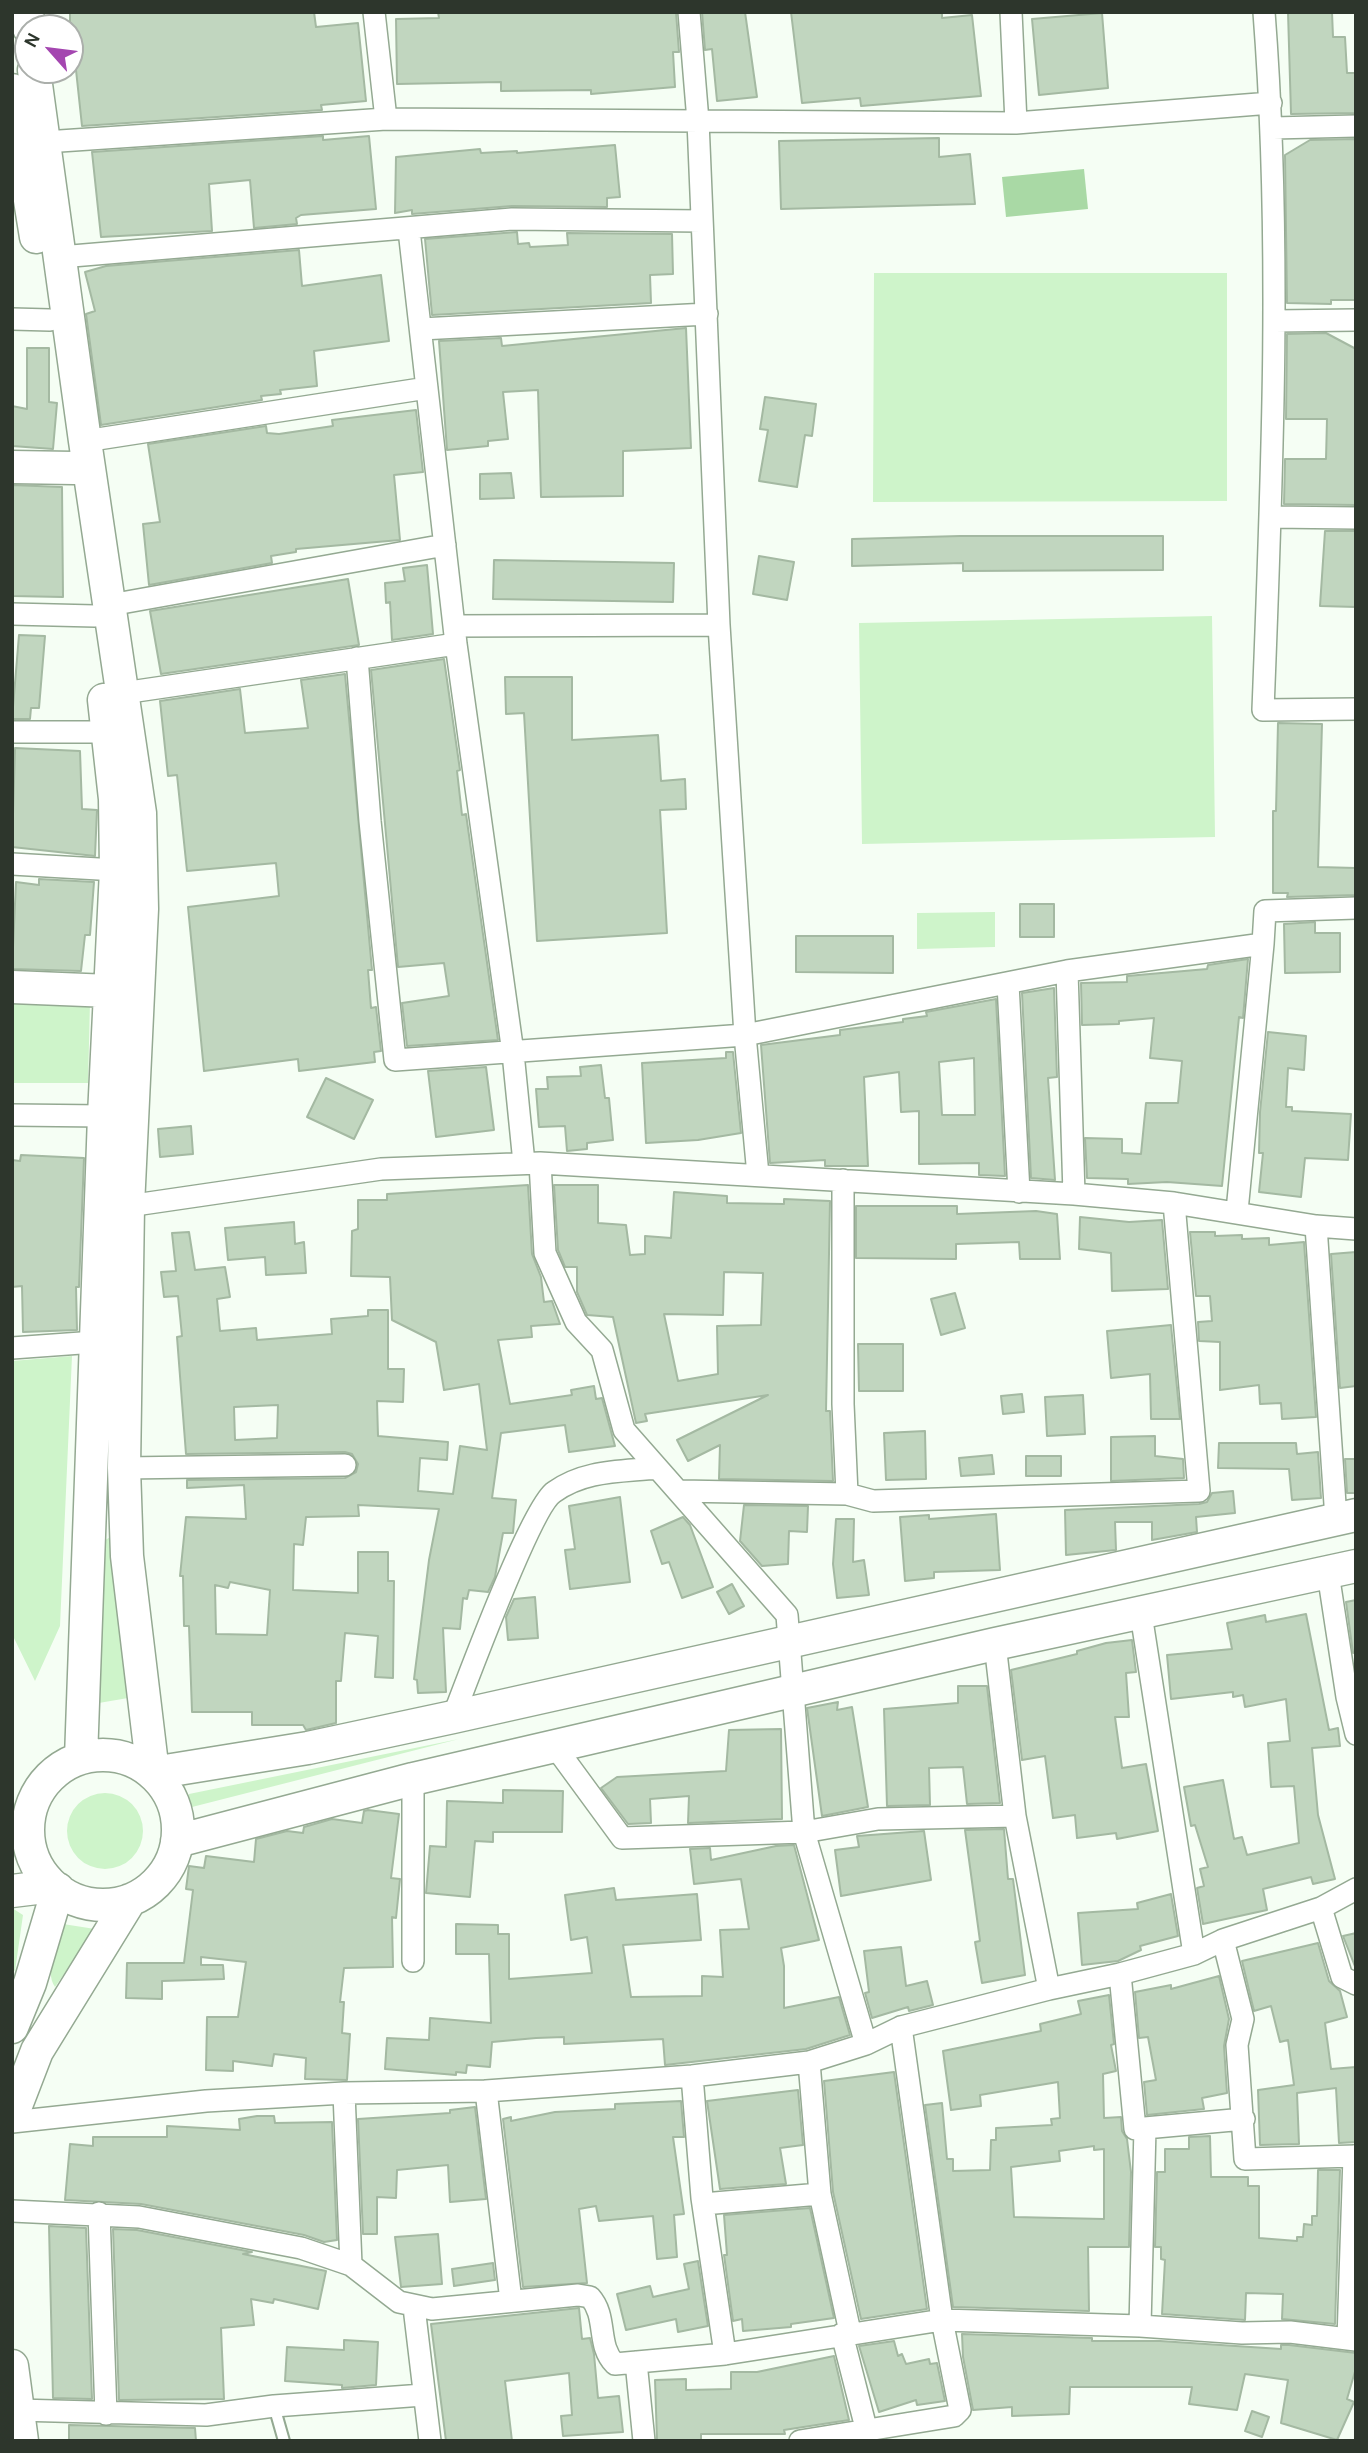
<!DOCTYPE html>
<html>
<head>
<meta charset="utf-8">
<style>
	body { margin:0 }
	#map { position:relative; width:1368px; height:2453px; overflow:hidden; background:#f5fef4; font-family:Karla,sans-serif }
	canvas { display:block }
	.frame { position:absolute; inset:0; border:14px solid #2d362c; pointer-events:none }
	.north { position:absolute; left:14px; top:14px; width:70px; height:70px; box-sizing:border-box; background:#fff; border:2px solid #abafab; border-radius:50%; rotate:298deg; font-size:19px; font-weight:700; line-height:28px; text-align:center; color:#2d362c }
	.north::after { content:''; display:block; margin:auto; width:24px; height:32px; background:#a446b0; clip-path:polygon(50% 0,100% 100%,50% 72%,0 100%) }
</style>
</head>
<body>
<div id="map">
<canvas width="1368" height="2453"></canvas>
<div class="frame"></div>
<div class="north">N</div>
</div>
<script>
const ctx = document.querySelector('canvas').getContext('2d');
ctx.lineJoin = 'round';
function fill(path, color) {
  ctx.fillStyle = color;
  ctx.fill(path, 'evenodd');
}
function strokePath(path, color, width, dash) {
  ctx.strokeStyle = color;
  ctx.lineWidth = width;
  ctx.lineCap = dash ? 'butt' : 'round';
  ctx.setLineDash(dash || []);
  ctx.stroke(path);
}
fill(new Path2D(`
	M874,273H1227V501L873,502Z
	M1212,616L1215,837L862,844L859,623Z
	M995,912V947L917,949V913Z
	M12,999L90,1003L88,1083H12Z
	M72,1356L60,1626L35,1681L12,1634V1361Z
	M110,1537L128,1698L93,1704L103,1601L101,1543Z
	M459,1739L192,1807L187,1802L189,1794Z
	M67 1831a38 38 0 1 1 76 0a38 38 0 1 1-76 0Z
	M12,1908L23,1915L15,1971L12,1968Z
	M63,1924L95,1929L55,1987C44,1971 57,1942 63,1924Z`), '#cef4ca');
fill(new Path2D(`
	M1084,169L1088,209L1006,217L1002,177Z`), '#a9d9a5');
const building = new Path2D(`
	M70,12H314L316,27L358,23L366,101L321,105L322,110L82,126L73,42H70Z
	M438,12H676L679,52H673L675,87L591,94V90L501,91V82L397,84L396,19L439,18Z
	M702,12H745L757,97L717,101L712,49L705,50Z
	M791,12H942V18L972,15L981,96L861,106L860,98L802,103Z
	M1288,12H1332L1333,37H1345L1347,73H1356V113L1291,114Z
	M1102,13L1108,88L1039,95L1032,19Z
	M323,136V140L369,136L376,209L301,215L296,218L297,224L254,228L250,180L209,184L212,231L101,237L92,152Z
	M939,138V157L970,154L975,204L781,209L779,141Z
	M1356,139V300H1331V304L1287,303L1285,155L1310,140Z
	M615,145L620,197L607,198V207L512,206L412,214V210L395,213L396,157L480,149L481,153L517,151V153Z
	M517,232L518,244L529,243L530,247L568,245L567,233L672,234L673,274L650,275L651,303L432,315L425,239Z
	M299,250L302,286L381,275L389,341L314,351L317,386L280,390L281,394L261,396L262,400L101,425L86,314L95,311L85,272L106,266Z
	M686,328L691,448L623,451V496L541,497L538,390L503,392L508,439L488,441V446L447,450L439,341L501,338L502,346Z
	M1326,333L1356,349V505L1284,504L1285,459H1326L1327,419H1286L1287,334Z
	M27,348H49V402L57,403L53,449L12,446V406L27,409Z
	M765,397L816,404L812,436L805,435L797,487L759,481L768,430L760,429Z
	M416,410L423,472L394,475L400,540L296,549V552L271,556L272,563L149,585L143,524L160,522L148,444L266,426L267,433L279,434L333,426L332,420Z
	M511,473L514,498L480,499V474Z
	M12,485L62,487L63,597L12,596Z
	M1325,531H1356V607L1320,606Z
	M960,536H1163V570L963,571V563L852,566V539Z
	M759,556L794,562L787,600L753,594Z
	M494,560L674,563L673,602L493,599Z
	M427,565L433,634L392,640L390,602L386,603L385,583L405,581L403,568Z
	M348,579L359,645L161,674L150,611Z
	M19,635L45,636L39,708H31L30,719H12Z
	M444,659L460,770L457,771L462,815L466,814L498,1040L407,1046L402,1003L449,996L444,963L398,967L371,670Z
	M345,674L372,970H368L371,1008L376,1007L381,1051L374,1052L375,1062L299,1071L298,1059L204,1071L188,907L279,896L276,863L187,871L177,775L168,776L160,701L240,689L245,733L308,728L301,680Z
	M505,677H572V740L658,735L661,781L685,779L686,809L660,810L667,933L537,941L524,713L506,714Z
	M1278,723L1322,724L1318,867L1356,868V895L1287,897L1288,893H1273V811H1276Z
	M15,748L80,751L82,809L97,810L95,856L12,847Z
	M39,879L94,882L90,935H85L81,971L12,969L16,882L39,885Z
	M1020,904H1054V937H1020Z
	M1315,922V933H1340V972L1285,973L1284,924Z
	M796,936H893V973L796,972Z
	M1248,959L1243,1018L1239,1017L1222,1186L1167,1182L1128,1184V1179L1087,1178L1085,1138L1122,1139V1153L1141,1154L1146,1103H1178L1182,1061L1150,1058L1154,1018L1119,1021V1024L1082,1025L1081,983L1127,982V976L1207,969L1208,965Z
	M1054,988L1057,1077L1048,1078L1055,1180L1031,1178L1022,993Z
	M996,999L1005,1176L979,1175V1163L919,1164V1111L901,1112L899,1072L864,1077L868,1166H825V1160L770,1163L761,1045L840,1035V1030L903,1022V1019L927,1016L926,1012ZM974,1058L975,1115H942L939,1062Z
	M1268,1032L1306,1036L1304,1070L1288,1068L1286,1107H1292V1111L1351,1114L1348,1160L1305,1158L1301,1197L1259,1192L1263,1153H1259L1260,1112Z
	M726,1052H733L741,1133L698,1140L646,1143L642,1063L726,1058Z
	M601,1065L605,1098H609L613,1140L587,1143V1149L567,1151L565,1126L539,1127L536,1089H548L547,1077L581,1076L580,1067Z
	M486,1067L494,1130L436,1137L428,1071Z
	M326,1078L373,1100L354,1139L307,1117Z
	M191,1126L193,1154L160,1157L158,1129Z
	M21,1155L84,1158L79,1287H76L77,1330L23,1332L22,1286L12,1287V1160L20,1161Z
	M528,1185L532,1254L541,1277L544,1302L552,1301L560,1324L531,1326L532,1337L498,1340L510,1404L572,1395L571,1390L594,1386L596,1399L602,1398L615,1446L569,1452L565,1425L501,1433L492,1498L516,1500L513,1533H503L495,1577L488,1592L469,1590L467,1599L463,1598L460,1629L443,1628L446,1692L418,1693L417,1680L414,1679L429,1560L439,1509L358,1505L359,1516L306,1517L303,1545L294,1544L293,1590L358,1593V1552H388V1581H394L393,1678L375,1677L378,1636L345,1633L341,1681H336V1723L306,1730L303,1725H252V1712H192L189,1626H184L183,1576H180L186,1517L246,1519L244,1485L187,1488V1480L345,1478L356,1472L358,1464L352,1454L345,1452L186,1454L177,1337L182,1336L178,1296L164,1297L161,1272L176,1271L172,1233L189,1232L195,1270L225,1267L230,1297L217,1299L220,1331L256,1328L257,1340L332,1334L331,1319L368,1316V1310H388V1369H404L403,1402L377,1401L378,1436L448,1442L447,1460L420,1458L418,1491L453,1494L460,1446L487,1450L479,1384L444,1390L436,1342L392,1320L390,1277L351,1276L352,1231L358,1229V1200H387V1194ZM278,1405L277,1438L235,1440L234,1407ZM230,1582L270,1590L267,1635L216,1634L215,1585L228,1588Z
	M554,1185H598V1223L626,1225L630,1255L645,1254V1236L671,1238L674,1192L727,1196V1203L784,1204V1199L830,1201L826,1411H830L833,1481L719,1479L720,1445L688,1461L677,1440L768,1395L645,1414L647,1421L636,1423L613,1317L587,1315L577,1292V1267H565L558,1250ZM724,1272L763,1273L761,1325L717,1326L718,1374L678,1381L664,1314L723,1315Z
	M856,1206H957V1214L1036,1211L1057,1214L1060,1259H1020L1019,1242L956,1244V1259L856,1258Z
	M1080,1217L1129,1222L1162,1220L1168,1289L1112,1291L1111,1253L1079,1249Z
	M294,1222L295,1244L304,1242L306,1273L266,1275L265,1257L228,1260L225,1228Z
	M1190,1232H1215V1236L1242,1235V1239L1269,1238V1245L1304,1242L1316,1417L1282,1419L1281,1403L1260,1404L1259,1385L1220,1390V1342L1199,1341L1198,1322L1212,1321L1210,1296H1196Z
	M1356,1252V1386L1340,1388L1331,1254Z
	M955,1293L965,1328L941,1335L931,1299Z
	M1171,1325L1180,1419H1151L1150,1374L1111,1378L1107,1331Z
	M858,1344H903V1391H859Z
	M1022,1394L1024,1412L1003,1414L1001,1396Z
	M1083,1395L1085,1434L1047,1436L1045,1397Z
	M925,1431L926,1479L886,1480L884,1433Z
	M1155,1436V1456L1183,1459L1184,1478L1111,1481V1437Z
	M1219,1443H1296L1297,1454L1318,1452L1321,1498L1292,1500L1289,1469L1218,1468Z
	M992,1455L994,1474L961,1476L959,1458Z
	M1026,1456H1061V1476H1026Z
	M1345,1459H1356V1493H1347Z
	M1233,1491L1235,1513L1196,1517L1197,1532L1152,1540V1522H1115L1116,1550L1066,1555L1065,1510L1199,1504L1207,1502L1212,1493Z
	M620,1497L630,1582L570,1589L565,1550L575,1549L569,1506Z
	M744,1505L808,1506L807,1532L789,1531L788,1564L762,1566L740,1541Z
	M996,1514L1000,1570L934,1572V1578L905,1581L900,1517L929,1515V1519Z
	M683,1517L690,1525L713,1587L682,1598L669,1562L662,1564L651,1531Z
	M836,1519H854L853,1562L864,1560L869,1595L837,1598L833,1564Z
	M732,1584L744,1606L729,1614L717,1592Z
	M535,1597L538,1638L508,1640L506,1617L514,1599Z
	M1356,1600V1652L1353,1653L1346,1602Z
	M1306,1614L1329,1730L1338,1728L1340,1746L1312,1748L1318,1815L1335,1879L1313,1884L1311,1877L1263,1889L1267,1910L1203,1924L1197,1888L1204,1886L1200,1869L1208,1867L1195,1825L1191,1826L1184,1787L1223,1780L1234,1839L1242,1837L1247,1855L1299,1843L1294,1786L1271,1787L1268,1743L1290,1741L1286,1699L1245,1707L1243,1695L1233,1697V1692L1171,1699L1167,1655L1232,1649L1227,1623L1265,1615L1266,1622Z
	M1132,1640L1136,1672L1126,1673L1129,1717H1115L1122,1768L1146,1764L1158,1831L1117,1839L1116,1833L1077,1838L1075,1815L1053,1818L1045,1756L1022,1760L1011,1670L1077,1654V1651L1106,1643Z
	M958,1686H987L1000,1803L967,1804L963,1767L929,1768L930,1805L887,1806L884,1709L958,1703Z
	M838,1702L837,1710L852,1707L868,1807L822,1816L807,1708Z
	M781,1729L782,1819L688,1823L689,1796L650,1799L651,1823L628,1824L601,1788L617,1777L726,1771L729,1730Z
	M503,1790L563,1791L562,1832H493V1842L475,1841L470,1897L426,1893L430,1846L446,1847L447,1801L503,1803Z
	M368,1810L399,1814L391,1878L400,1879L396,1918L392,1917L393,1967L344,1968L340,2002H344L342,2033L350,2034L347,2080L305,2079L306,2058L274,2054L272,2066L233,2061V2071L206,2070L207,2017H238L246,1962L201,1957V1965H223L224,1979L162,1981V1999L126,1998L127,1963H184L193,1890L186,1889L189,1866L204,1868L206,1856L254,1862L256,1839L287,1831L303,1833L304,1827L332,1819L362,1823L364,1811Z
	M1004,1829L1008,1879H1013L1025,1975L982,1983L975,1942L980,1941L965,1830Z
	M924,1831L931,1880L841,1896L835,1850L859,1847L857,1836Z
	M794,1845L819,1940L781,1948L784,1966V2008L839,1997L850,2035L806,2049L665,2065L663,2039L564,2044V2037L536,2038L492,2042L490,2067L467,2065L466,2073L456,2072V2075L385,2069L387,2038L429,2040L430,2018L491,2023L489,1954H456V1924L498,1925V1934H509V1979L592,1973L587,1937L571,1940L565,1895L614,1888L616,1900L697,1894L701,1940L623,1945L631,1997L702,1996V1976L723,1977L720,1930L749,1929L741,1879L694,1884L690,1849L710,1848L711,1860L776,1846Z
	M1171,1894L1178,1936L1140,1946L1141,1950L1118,1961L1082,1965L1078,1913L1138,1909L1137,1903Z
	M1356,1933V1969L1343,1936Z
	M1318,1943L1329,1981L1340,1991L1347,2017L1325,2023L1331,2069L1356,2067V2142L1339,2143L1336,2088L1297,2093L1299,2144L1260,2145L1258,2090L1294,2085L1288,2040L1280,2042L1271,2006L1254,2011L1242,1961Z
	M901,1947L906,1986L927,1981L933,2005L909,2011L908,2007L872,2018L865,1993L869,1992L864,1951Z
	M1219,1976L1229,2019L1224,2046L1227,2093L1202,2098L1204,2109L1147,2115L1144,2082L1156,2080L1148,2037L1139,2038L1135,1992L1171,1985V1989Z
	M1109,1995L1114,2044L1111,2045L1116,2071L1103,2074L1104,2118L1121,2117L1122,2131L1127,2139L1131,2172L1129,2247H1088L1089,2311L953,2307L925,2105L942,2103L947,2159H953V2171L990,2170L991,2140H996V2128L1052,2125L1051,2119L1060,2118L1058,2082L980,2095L981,2106L951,2110L943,2051L1041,2031L1040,2024L1081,2014L1078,2001ZM1094,2146V2150L1104,2149V2219L1014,2217L1011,2167L1060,2161L1059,2151Z
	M894,2072L927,2309L861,2319L833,2192L824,2081Z
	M798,2090L803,2145L780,2148L786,2184L720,2189L707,2101Z
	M681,2101L684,2137H673L684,2214L674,2215L677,2257L657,2259L653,2216L599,2221L596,2206L579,2209L587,2283L523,2287L503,2119L511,2117V2121L555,2112L615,2109V2104Z
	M475,2107L486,2199L450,2202L448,2165L397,2170L396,2198L377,2197V2234H363L358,2119L450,2113V2110Z
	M257,2116H274L275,2123L332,2122L337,2240L324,2242L304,2235L141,2204L65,2200L70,2144L93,2146V2137H167V2126L240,2130L239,2119Z
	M1210,2136L1211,2177H1248V2186H1259V2238L1297,2241V2237H1303L1304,2224L1312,2225V2216H1317L1318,2170H1340L1335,2324L1282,2319L1283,2294L1246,2293L1245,2320L1162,2314L1165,2260L1161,2259V2247H1155L1157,2172H1165V2149H1189V2137Z
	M810,2208L834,2318L791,2324V2327L743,2331L742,2319L733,2321L724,2255H727L724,2215Z
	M49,2226L86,2228L92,2399L53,2398Z
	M113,2229L137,2230L252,2252L243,2254L326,2271L318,2309L274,2299L273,2303L251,2299L254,2325L221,2328L224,2399L119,2400Z
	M438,2234L442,2284L401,2287L395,2237Z
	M698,2261L708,2326L678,2332L676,2319L626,2330L617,2294L650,2286L653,2297L689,2289L684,2264Z
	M493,2263L495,2280L454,2286L452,2269Z
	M579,2308L582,2339L590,2338L594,2354L598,2398L619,2396L623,2432L563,2436L561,2416L572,2415L569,2373L505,2381L512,2441H446L431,2324Z
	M962,2334L1092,2338V2341H1160L1281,2349V2345H1289L1356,2353V2368L1347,2399L1354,2402L1337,2440L1281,2423L1288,2380L1245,2374L1237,2410L1189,2404L1192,2387H1070L1069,2414L1012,2416V2407L973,2410L963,2357Z
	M344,2340L378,2342L376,2385L342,2388V2385L285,2381L287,2347L344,2350Z
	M894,2341L898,2356L902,2354L906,2364L929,2359L930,2364L937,2363L945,2401L917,2405L916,2400L879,2412L859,2346Z
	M834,2356L849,2420L784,2430L785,2434H701V2441H657L655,2380L686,2379V2390L731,2389V2372H757Z
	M1252,2411L1269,2417L1262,2437L1245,2431Z
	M69,2425L195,2428L196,2441H69Z`);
fill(building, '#c1d6bf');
strokePath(building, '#a4b9a2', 2);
const lane = new Path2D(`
	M12,1816L17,1817
	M274,2406L284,2441`);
const street = new Path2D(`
	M374,12L386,119
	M1011,12L1016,123
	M1264,12C1282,245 1272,478 1263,710L1356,709
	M1273,128L1356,126
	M45,142L386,119L1016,123L1271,103
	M409,230L456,644L513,1053L524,1163
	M60,257L512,219L701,221
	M12,319L50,320
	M1275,321L1356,320
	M421,329L707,314
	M85,441L427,388
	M1271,517L1356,518
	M110,605L445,545
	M12,614L95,616
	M454,626L719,625
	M357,658L370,821L395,1060L745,1035L719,625L698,121L689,12
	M123,693L456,644
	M12,732H107
	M12,864L116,870
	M1263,944L1265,911L1356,908
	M1067,971L1074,1194
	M1008,984L1019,1192
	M12,1115L104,1116
	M540,1163L1074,1194L1174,1203L1316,1226L1356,1229
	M758,1175L745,1035L1067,971L1263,944L1237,1211
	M843,1180V1404L847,1494
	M128,1206L381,1169L540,1163L545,1253L576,1322L602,1350L624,1430L787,1615L804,1832L866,2044
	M1316,1226L1336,1519
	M12,1348L95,1342
	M124,1468L345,1465
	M680,1491L847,1494L873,1501L1199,1491L1174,1203
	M1328,1573L1347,1697L1356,1734
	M1141,1614L1194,1954
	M995,1644L1015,1816
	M453,1717C466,1683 532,1506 554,1492C585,1470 619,1472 657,1468
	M556,1748L622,1838L804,1832L878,1819L1015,1816L1049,1989
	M1321,1908L1342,1977L1356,1984
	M1223,1940L1243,2019L1237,2045L1245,2159L1356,2156
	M413,1961V1779
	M1120,1974L1194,1954L1223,1940L1321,1908L1356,1889
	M809,2062L820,2194L850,2332
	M692,2076L702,2198L725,2354
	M486,2091L511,2301
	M344,2093L351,2265
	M12,2122L206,2101L344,2093L486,2091L692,2076L809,2062L866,2044L901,2027L1049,1989L1120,1974L1135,2129L1145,2128L1140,2326
	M1145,2128L1244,2119
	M703,2204L820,2194
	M12,2211L139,2217L301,2248L351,2265L399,2302L432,2309L578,2295L590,2297C608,2317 596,2345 615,2364L725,2354L942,2320L1140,2326L1242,2333L1290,2332L1356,2340
	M99,2213L106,2414
	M414,2307L430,2441
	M842,2334L867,2432
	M1348,2339L1354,2156
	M636,2362L644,2441
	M17,2410L206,2415L274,2406L423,2395
	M800,2441L954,2416L960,2410L942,2320L901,2027`);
const secondary = new Path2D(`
	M27,12L29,28
	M34,70L85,441L140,813L142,909L128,1206L124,1468L127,1556L153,1773L308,1748L453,1717L1356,1515
	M12,90L36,237
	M12,467L74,468
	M12,987L110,991
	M28 1830a75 75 0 1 1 150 0a75 75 0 1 1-150 0Z
	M81,1758L104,1116L116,870L115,799L104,700
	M177,1841L413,1779L995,1644L1356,1566
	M12,1891L53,1886
	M12,2027L30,1983L58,1889
	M12,2116L37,2051L130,1900
	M12,2366L22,2441`);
strokePath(lane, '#94a992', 14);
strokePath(street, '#94a992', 24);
strokePath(secondary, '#94a992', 35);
strokePath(lane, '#fff', 10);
strokePath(street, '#fff', 21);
strokePath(secondary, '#fff', 32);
</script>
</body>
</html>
